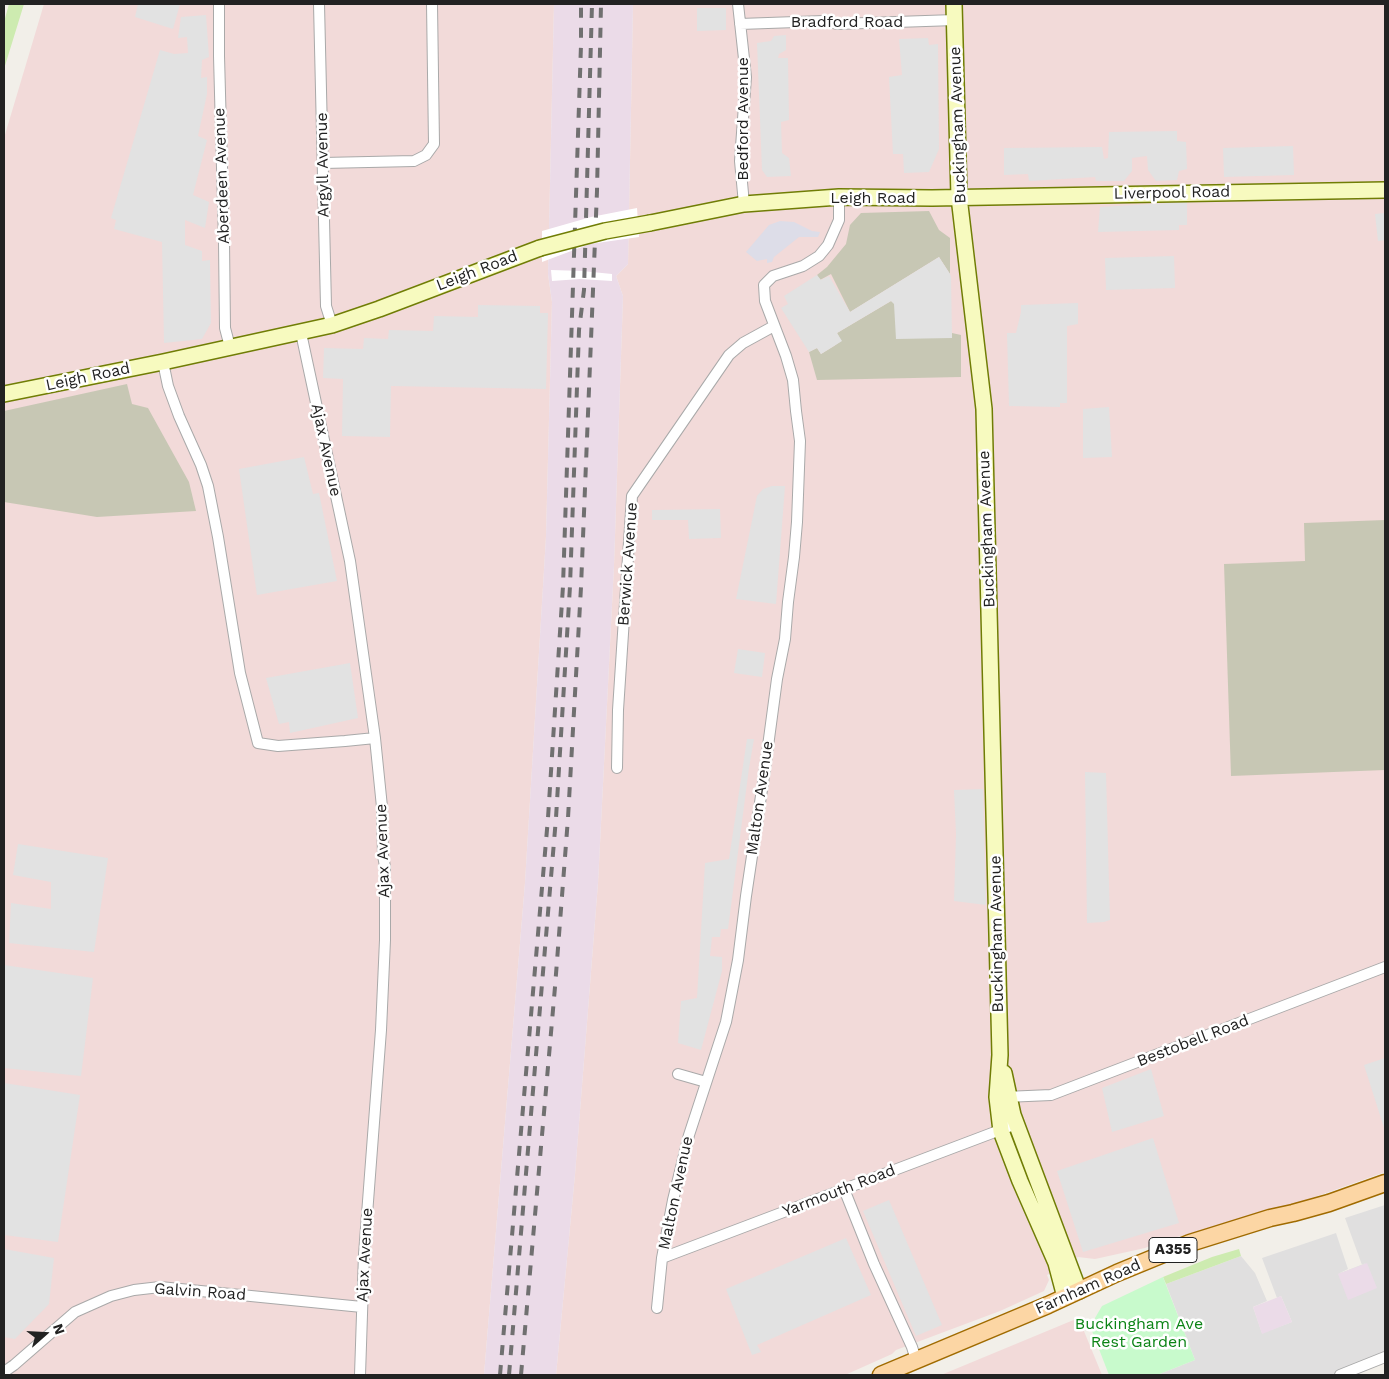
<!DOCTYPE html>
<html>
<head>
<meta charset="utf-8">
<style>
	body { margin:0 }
	#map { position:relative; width:1389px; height:1379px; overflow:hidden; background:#f2efe9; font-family:"Work Sans",sans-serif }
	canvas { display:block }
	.frame { position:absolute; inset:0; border:5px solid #222; pointer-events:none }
	.north { position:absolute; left:20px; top:1309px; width:50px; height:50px; -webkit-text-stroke:4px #fff; paint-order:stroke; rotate:71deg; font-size:14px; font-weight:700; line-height:20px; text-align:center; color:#222 }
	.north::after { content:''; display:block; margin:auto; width:18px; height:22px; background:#222; clip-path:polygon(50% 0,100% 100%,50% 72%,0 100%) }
</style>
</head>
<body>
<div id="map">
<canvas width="1389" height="1379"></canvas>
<div class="frame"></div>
<div class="north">N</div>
</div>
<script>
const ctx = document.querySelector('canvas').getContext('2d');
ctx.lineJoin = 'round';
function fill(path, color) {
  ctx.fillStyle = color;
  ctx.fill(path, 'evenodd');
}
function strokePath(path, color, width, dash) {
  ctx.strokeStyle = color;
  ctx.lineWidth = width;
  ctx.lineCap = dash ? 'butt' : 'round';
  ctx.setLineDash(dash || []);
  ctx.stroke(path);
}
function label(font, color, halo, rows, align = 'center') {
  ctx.font = font + ' "Work Sans",sans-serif';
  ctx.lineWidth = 5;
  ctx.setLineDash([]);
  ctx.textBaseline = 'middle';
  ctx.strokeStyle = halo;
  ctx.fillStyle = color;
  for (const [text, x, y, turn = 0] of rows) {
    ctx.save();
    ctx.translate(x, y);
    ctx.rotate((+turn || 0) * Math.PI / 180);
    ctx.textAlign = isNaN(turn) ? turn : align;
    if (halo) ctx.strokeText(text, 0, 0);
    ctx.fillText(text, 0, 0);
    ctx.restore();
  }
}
fill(new Path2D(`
	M1385,1205V1354L1331,1375H1157L1195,1360L1166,1284L1241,1256L1255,1273L1267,1301L1253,1307L1262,1333L1292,1322L1281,1296L1277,1298L1262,1258L1336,1233L1348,1269L1338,1274L1366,1263L1362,1265L1345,1218Z`), '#e0dfdf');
fill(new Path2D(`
	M44,4H554L548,274L552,302L546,537L525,883L484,1375H4V138Z
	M633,4H1385V1172L1309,1199L1202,1231L1164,1240L1145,1248L1095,1259L1078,1257L1047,1275L1049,1280L1044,1291L1000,1311L896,1350L892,1354L845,1375H556L575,1174L598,883L614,565L623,296L616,276L628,264Z
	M1076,1319H1079L1102,1375H941Z`), '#f2dad9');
fill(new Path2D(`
	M554,4H633L628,264L616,276L623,296L614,565L598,883L575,1174L556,1375H484L525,883L546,537L552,302L548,274Z
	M1367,1263L1377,1288L1348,1300L1338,1274Z
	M1281,1296L1292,1322L1262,1334L1253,1307Z`), '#ebdbe8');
fill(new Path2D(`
	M929,211L939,230L950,238V274L939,257L850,312L831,274L820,280L817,275L827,267L846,244L850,225L861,213Z
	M891,301L952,338V333L961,335V377L817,380L809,352L817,348L821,354L834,346L841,341L837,333Z
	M127,384L132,404L148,408L189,482L196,511L97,517L4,502V411Z
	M1385,520V770L1231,776L1224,564L1305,561L1304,523Z`), '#c7c7b4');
fill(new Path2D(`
	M9,4H24L4,69V22Z
	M1239,1249L1241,1256L1166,1284L1163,1277L1212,1257Z`), '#cdebb0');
fill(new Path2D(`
	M1163,1277L1195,1360L1157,1375H1109L1092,1331L1095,1318L1102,1306Z`), '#c8facc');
fill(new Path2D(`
	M138,4H180L173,29L135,17Z
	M697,8H726V30L697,31Z
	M206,15L209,57L202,60L201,78L207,77V94L198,136L207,140L193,195L209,202L205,228L185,220V245L202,251V261L210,260L211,323L202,339L164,343L162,242L114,229L116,220L111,218L160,50L174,54L188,53L187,37L178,38L181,17Z
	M786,35V50L779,54L778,58H788L789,120L781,122L782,153L789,158L791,176L767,177L762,170L757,43L771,41L774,36Z
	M928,38L929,45L938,44L939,149L929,172L904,173L903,154H893L889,77L902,75L899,39Z
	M1177,131V141L1186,142L1187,169L1179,171L1177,180L1156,181L1148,170L1147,156L1132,158V171L1124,181H1096L1095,177L1029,181L1028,174L1004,175V148L1102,147L1104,159L1108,158L1109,132Z
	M1293,146L1294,175L1224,177L1223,148Z
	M1187,202V225H1179V230L1098,232L1100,207Z
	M1385,213V240L1378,241L1375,214Z
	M1174,256L1175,288L1106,290L1105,258Z
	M939,257L950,274L951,277L952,338L896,339L894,304L891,301L837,333L842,341L834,346L821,354L817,348L809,352L781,308L788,304L784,296L817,275L821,280L829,276L850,312Z
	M1078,303V324L1067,326V403H1060V407L1009,406L1007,333H1016L1021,312V305Z
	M478,305L540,306V313H548L546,389L391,386L390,437L342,436L343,379L323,378L324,348L363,349L364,338L388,339L389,330L433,331L434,316L478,317Z
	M1109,407L1112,457L1083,458V409Z
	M304,457L313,494L319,493L337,581L257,595L239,469Z
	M772,486H785L776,604L736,599L757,496L763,489Z
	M720,509L721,538L689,539L688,520H652V510Z
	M738,649L765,653L762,677L734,673Z
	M350,663L358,718L290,733L289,722L279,724L266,678Z
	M747,739H754L749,768L728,929H721L720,937H712L710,956L722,957V971L701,1050L678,1043L681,1001L697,998L705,863L729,859Z
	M1085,772L1106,773L1110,920L1104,922L1087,923Z
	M983,789L986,905L954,901L956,834L954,790Z
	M18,844L108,858L94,952L9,943L11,903L51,909V882L13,875Z
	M4,965L93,978L81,1076L4,1068Z
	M1385,1058V1131L1364,1065Z
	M1151,1069L1164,1116L1112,1132L1102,1088Z
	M4,1083L80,1095L58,1242L4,1235Z
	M1153,1138L1179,1223L1083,1252L1057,1171Z
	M889,1200L942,1325L916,1336L863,1211Z
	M846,1238L871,1295L757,1345L761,1352L752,1355L726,1289Z
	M4,1249L54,1258L49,1304L15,1339L4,1337Z`), '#e2e2e2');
fill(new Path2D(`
	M780,221L794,222L812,231L820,232L818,237H799L774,257L772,262L767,263V259L757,261L746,252L769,225Z`), '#dddde8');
fill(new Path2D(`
	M637,208L639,237L590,244L542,262V231L591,217Z
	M551,270L582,271L612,274V281L580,279L552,281Z`), '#fff');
const street = new Path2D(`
	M219,4V56L224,242L225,328L230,347
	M319,4L326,306L332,325
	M738,4L746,77L740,161L744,204
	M740,24L824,21L837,24L955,20
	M323,163L414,161L426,155L434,144L432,4
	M301,333L350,561L375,738L382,807L383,855L385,867V940L381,1030L364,1254L360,1375
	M163,362L168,386L179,416L201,465L208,486L218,537L240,673L258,743L278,746L345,741L375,738
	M617,768L618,710L632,496L729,355L743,343L774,326
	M678,1074L706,1082
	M1005,1097L1051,1095L1385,967
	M844,1189L874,1264L912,1347L916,1360
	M662,1258L1016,1124
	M657,1308L662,1258L673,1200L689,1135L726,1022L738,960L746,896L764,776L777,679L785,639L788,602L794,557L797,522L800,441L796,411L793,380L786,356L765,301L764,285L773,276L803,266L819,256L828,245L839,220V197
	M4,1372L14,1365L75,1312L111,1296L134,1290L160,1287L362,1307
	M1340,1375L1385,1357`);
const secondary = new Path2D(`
	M954,4L959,197L984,409L1000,1055L997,1097L1001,1131L1020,1181L1056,1263L1065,1297
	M650,223L744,204L839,197L932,198L1385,190
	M4,394L163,362L332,325L379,309L540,248
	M1004,1073L1013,1115L1079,1291`);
const primary = new Path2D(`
	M881,1375L1048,1305L1117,1273L1190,1243L1270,1218L1293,1213L1329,1203L1385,1183`);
strokePath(street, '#a9a9a9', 12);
strokePath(secondary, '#707d05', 18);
strokePath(primary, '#a06b00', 19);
strokePath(street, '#fff', 10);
strokePath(secondary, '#f7fabf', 15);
strokePath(primary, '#fcd6a4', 16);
strokePath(new Path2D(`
	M500,1375L548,818L563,586L581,45V4
	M509,1375L556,818L570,586L579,330L584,290L592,4
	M521,1375L555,987L568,818L581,587L597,191L601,4`), '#707070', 4, [10, 10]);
const secondaryBridge = new Path2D(`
	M540,248L605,231L650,223`);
strokePath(secondaryBridge, '#707d05', 18, []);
strokePath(secondaryBridge, '#f7fabf', 15);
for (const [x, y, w] of [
	[1173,1250,48]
]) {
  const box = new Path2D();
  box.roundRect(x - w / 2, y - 12.5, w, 25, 4);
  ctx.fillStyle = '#fff';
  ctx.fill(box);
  strokePath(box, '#222', 1);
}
label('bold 15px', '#222', null, [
	["A355",1173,1250]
]);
label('16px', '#222', '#fff', [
	["Bradford Road",847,22],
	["Bedford Avenue",743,119,-90],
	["Buckingham Avenue",958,125,-92],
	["Argyll Avenue",323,165,-91],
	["Aberdeen Avenue",222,176,-92],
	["Liverpool Road",1172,193,-1],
	["Leigh Road",873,198],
	["Leigh Road",477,271,-21],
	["Leigh Road",88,377,-12],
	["Ajax Avenue",326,450,78],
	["Buckingham Avenue",987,529,-92],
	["Berwick Avenue",628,564,-86],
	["Malton Avenue",760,798,-82],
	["Ajax Avenue",383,851,-92],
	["Buckingham Avenue",997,934,-91],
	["Bestobell Road",1193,1041,-21],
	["Yarmouth Road",839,1191,-21],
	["Malton Avenue",676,1193,-78],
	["Ajax Avenue",365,1255,-87],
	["Farnham Road",1088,1287,-24],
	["Galvin Road",200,1292,4]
]);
label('16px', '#0c8416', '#fff', [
	["Buckingham Ave",1139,1324],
	["Rest Garden",1139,1342]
]);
</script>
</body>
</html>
